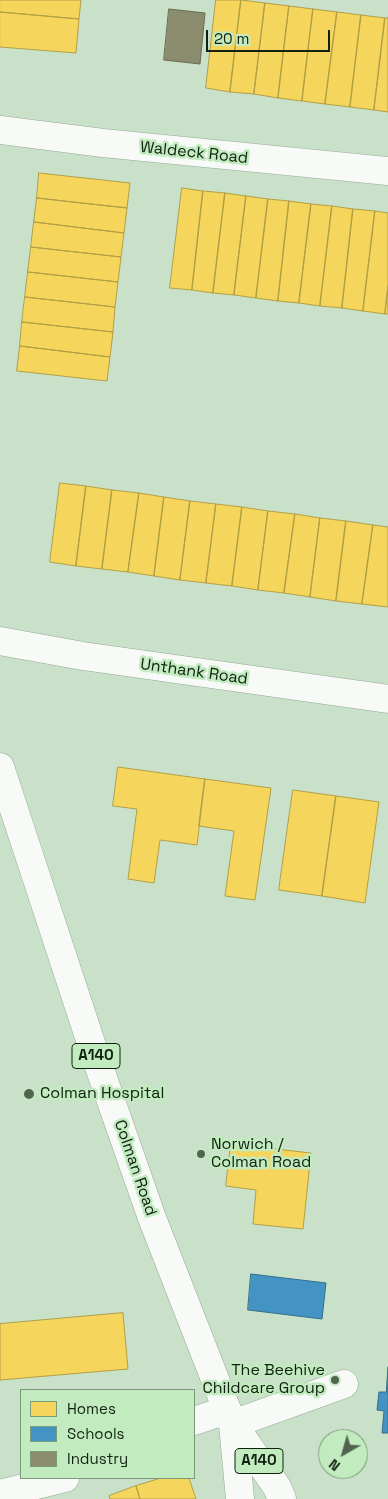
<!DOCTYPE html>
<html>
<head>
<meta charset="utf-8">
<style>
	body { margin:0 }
	#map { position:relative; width:388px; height:1499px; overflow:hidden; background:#cae1c9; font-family:"Space Grotesk",sans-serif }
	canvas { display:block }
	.legend { position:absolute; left:20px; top:1389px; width:175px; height:90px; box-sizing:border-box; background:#c2ebbf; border:1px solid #7b9a79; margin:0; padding:6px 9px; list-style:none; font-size:15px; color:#112010 }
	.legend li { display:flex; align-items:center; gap:10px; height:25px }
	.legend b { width:25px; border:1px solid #7b9a79 }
	.north { position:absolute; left:318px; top:1429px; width:50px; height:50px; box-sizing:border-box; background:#c2ebbf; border:1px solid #7b9a79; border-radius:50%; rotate:218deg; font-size:14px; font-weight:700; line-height:20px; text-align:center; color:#112010 }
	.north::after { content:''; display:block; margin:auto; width:18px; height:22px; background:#526451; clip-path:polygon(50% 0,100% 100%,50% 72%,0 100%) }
	.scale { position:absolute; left:206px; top:30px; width:124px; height:22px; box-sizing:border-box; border:2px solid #112010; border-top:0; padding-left:6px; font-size:15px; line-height:18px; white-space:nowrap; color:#112010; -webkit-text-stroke:4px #c2ebbf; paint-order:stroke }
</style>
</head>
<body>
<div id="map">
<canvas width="388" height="1499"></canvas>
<ul class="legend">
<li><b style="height:14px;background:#f6d55c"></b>Homes</li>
<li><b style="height:14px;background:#4393c3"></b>Schools</li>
<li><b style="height:14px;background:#8c8c6e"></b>Industry</li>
</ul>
<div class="north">N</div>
<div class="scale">20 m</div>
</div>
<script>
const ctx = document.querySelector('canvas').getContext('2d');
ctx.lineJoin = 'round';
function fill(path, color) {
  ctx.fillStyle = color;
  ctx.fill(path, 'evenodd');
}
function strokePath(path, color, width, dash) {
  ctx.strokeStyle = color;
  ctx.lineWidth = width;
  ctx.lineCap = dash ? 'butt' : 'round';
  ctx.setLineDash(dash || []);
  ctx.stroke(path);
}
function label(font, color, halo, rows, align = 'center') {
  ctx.font = font + ' "Space Grotesk",sans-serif';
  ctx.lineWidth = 5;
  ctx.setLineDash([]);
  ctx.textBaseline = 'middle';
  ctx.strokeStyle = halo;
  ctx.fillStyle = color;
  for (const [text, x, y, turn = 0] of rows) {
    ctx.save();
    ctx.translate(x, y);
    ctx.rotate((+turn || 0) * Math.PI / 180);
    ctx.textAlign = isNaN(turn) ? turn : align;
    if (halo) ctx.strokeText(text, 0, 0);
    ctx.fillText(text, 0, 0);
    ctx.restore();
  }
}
const homes = new Path2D(`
	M0,0H81L79,19L0,12Z
	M216,0H241L230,92L206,88Z
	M241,0L265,3L254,94L230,92Z
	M265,3L289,6L278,98L254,94Z
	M289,6L313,9L302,101L278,98Z
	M313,9L337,12L325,104L302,101Z
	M0,12L79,19L76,53L0,47Z
	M337,12L361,15L350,107L325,104Z
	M361,15L385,18L374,110L350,107Z
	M385,18H388V112L374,110Z
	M39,173L130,183L127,208L37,198Z
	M182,188L203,191L192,290L170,288Z
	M203,191L225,193L213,293L192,290Z
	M225,193L246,196L234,295L213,293Z
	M246,196L268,199L256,298L234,295Z
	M37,198L127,208L124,233L34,222Z
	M268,199L289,201L278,301L256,298Z
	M289,201L311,204L299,303L278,301Z
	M311,204L332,206L320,306L299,303Z
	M332,206L353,209L342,308L320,306Z
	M353,209L375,211L363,311L342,308Z
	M375,211L388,213V286L385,314L363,311Z
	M34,222L124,233L121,257L31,247Z
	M31,247L121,257L118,282L28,272Z
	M28,272L118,282L115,307L25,297Z
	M388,286V314H385Z
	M25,297L115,307L113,332L22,322Z
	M22,322L113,332L110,357L20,346Z
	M20,346L110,357L107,381L17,371Z
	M60,483L86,486L76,566L50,562Z
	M86,486L112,490L102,569L76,566Z
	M112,490L139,493L128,572L102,569Z
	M139,493L164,497L154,576L128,572Z
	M164,497L190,501L180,580L154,576Z
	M190,501L216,504L206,583L180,580Z
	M216,504L242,507L232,586L206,583Z
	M242,507L268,511L258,590L232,586Z
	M268,511L295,514L284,593L258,590Z
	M295,514L320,518L310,597L284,593Z
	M320,518L346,521L336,601L310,597Z
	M346,521L373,525L362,604L336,601Z
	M373,525L388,527V607L362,604Z
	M118,767L205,779L197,845L160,840L154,883L128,879L137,809L113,806Z
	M205,779L271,788L255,900L225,896L234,831L199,826Z
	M293,790L336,796L322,896L279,890Z
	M336,796L379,802L365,903L322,896Z
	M231,1144L311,1153L303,1229L253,1224L256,1190L226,1186Z
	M123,1313L128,1369L0,1380V1324Z
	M161,1478H189L196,1499H140L136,1486Z
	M136,1486L140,1499H110L109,1496Z`);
fill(homes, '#f6d55c');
strokePath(homes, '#b19f45', 1);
const schools = new Path2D(`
	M251,1274L326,1283L322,1319L248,1310Z
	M388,1367V1433H382L384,1411L377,1410L379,1392H386Z`);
fill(schools, '#4393c3');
strokePath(schools, '#34708d', 1);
const industry = new Path2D(`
	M169,9L205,13L200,64L164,60Z`);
fill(industry, '#8c8c6e');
strokePath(industry, '#676c52', 1);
const minor = new Path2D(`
	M0,130L103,143L388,171
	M0,641L83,656L388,699
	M194,1421L227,1410
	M233,1424L344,1384
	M0,1494L65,1478`);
const highway = new Path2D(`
	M0,767L96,1058L152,1218L227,1410L233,1424L277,1487L282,1499
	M233,1424L240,1499`);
strokePath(minor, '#96a896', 29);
strokePath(highway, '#96a896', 29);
strokePath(minor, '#f7faf7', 28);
strokePath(highway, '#f7faf7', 28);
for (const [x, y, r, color] of [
	[29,1094,6,"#526451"],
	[201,1154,5,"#526451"],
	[335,1380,5,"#526451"]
]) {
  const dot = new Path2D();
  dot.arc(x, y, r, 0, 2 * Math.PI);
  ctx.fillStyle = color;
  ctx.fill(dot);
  strokePath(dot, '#c2ebbf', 2);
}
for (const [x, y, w] of [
	[96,1056,48],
	[259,1461,48]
]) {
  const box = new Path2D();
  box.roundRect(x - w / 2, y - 12.5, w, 25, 4);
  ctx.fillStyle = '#c2ebbf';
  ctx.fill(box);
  strokePath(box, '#112010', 1);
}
label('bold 15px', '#112010', null, [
	["A140",96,1056],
	["A140",259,1461]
]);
label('16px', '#112010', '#c2ebbf', [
	["Waldeck Road",194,153,6],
	["Unthank Road",194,672,8],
	["Colman Road",135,1168,71]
]);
label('16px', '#112010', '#c2ebbf', [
	["Colman Hospital",40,1094],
	["Norwich /",211,1145],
	["Colman Road",211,1163],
	["The Beehive",325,1371,"right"],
	["Childcare Group",325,1389,"right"]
], 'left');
</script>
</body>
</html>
